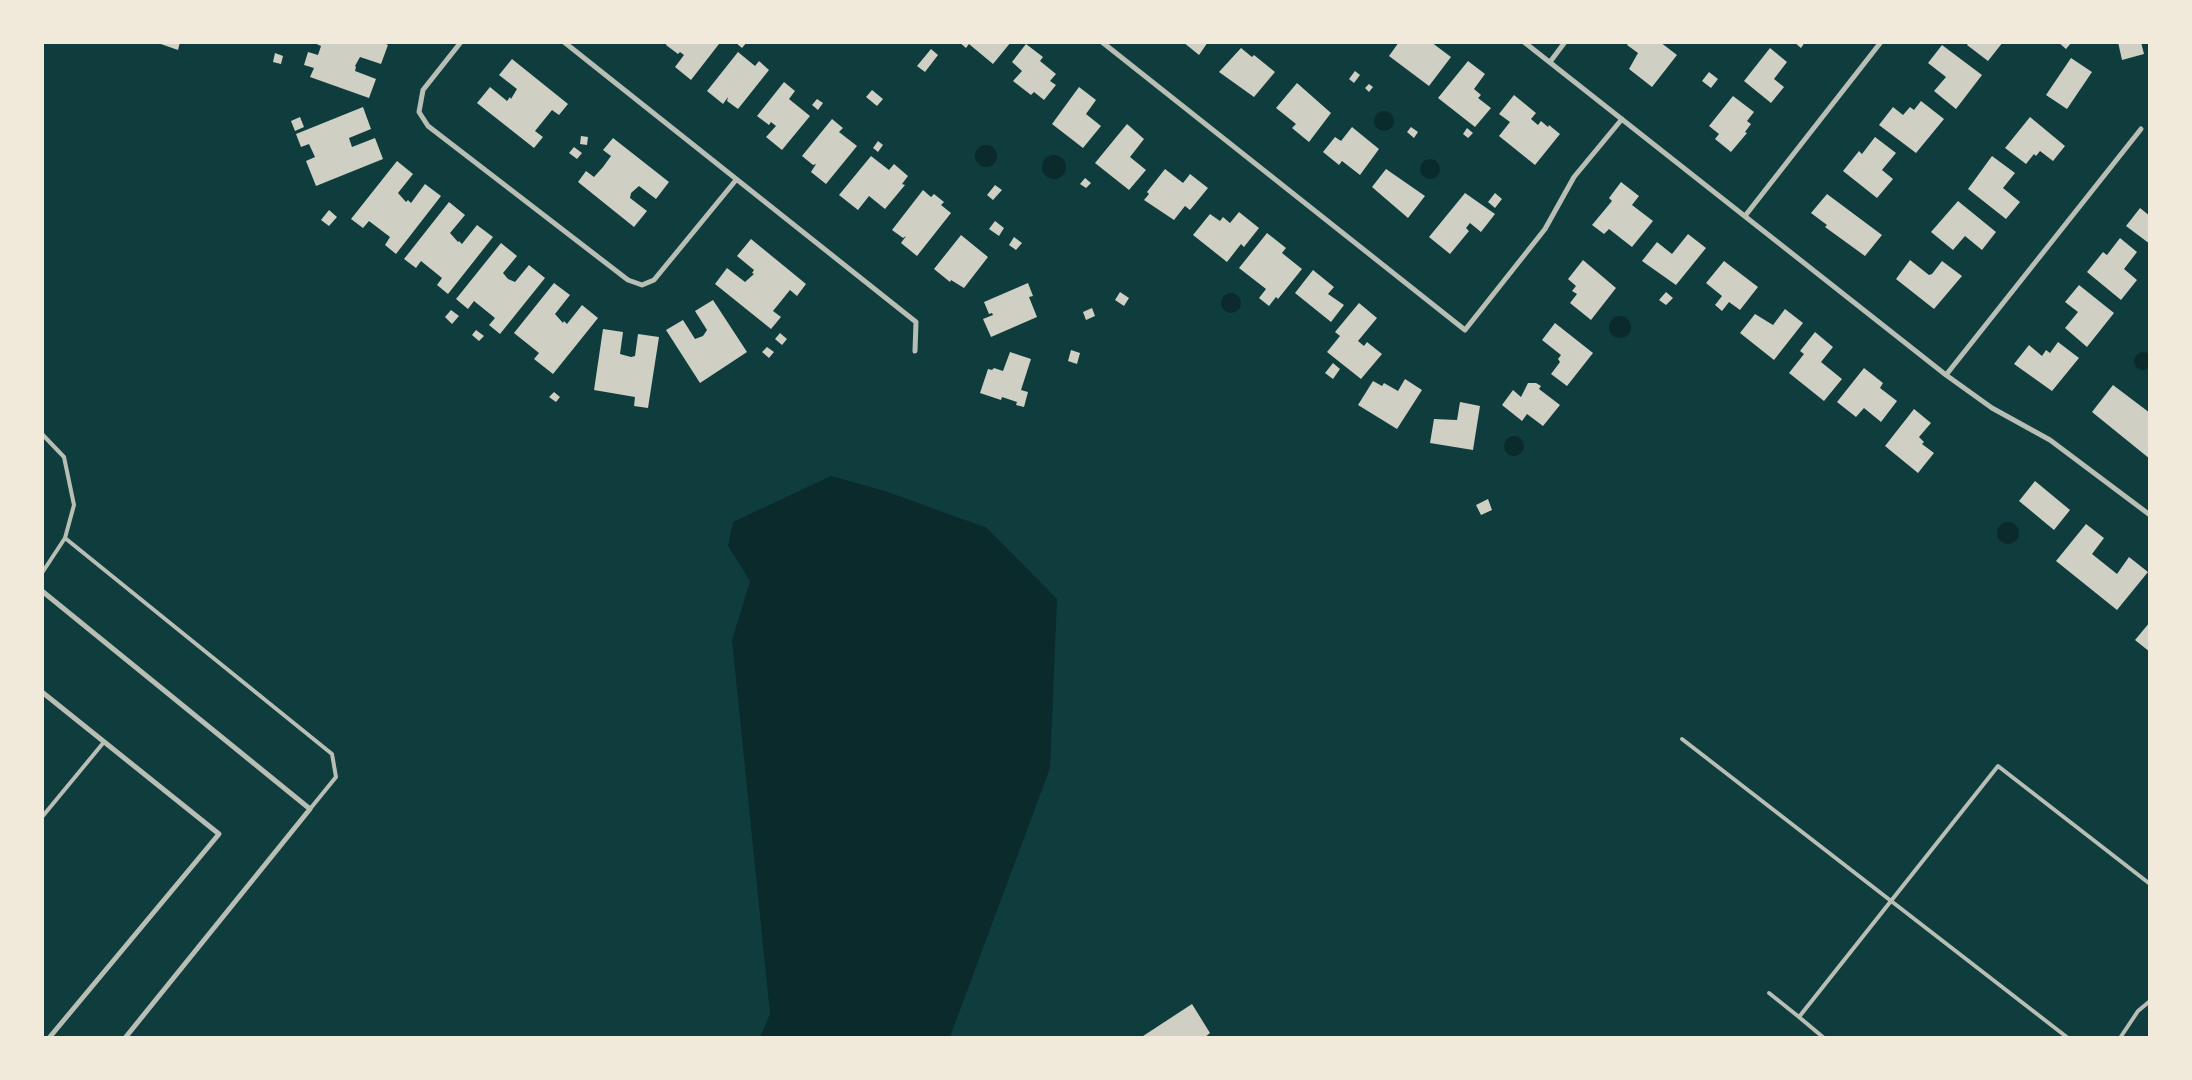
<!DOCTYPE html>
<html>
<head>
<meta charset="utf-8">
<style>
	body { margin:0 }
	#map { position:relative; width:2192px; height:1080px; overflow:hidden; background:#0f3d3e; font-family:Quicksand,sans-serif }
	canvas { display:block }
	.frame { position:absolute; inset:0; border:44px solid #f1e9da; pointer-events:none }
</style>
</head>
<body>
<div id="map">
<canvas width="2192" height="1080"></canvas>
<div class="frame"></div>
</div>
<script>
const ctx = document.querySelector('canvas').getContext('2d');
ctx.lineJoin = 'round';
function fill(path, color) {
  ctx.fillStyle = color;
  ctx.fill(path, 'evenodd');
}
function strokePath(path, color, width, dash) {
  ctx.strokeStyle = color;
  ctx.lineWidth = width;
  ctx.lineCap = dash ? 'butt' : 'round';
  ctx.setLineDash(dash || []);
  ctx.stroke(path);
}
fill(new Path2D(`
	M1374 121a10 10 0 1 1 20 0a10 10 0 1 1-20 0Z
	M975 156a11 11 0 1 1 22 0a11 11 0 1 1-22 0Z
	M1042 167a12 12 0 1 1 24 0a12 12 0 1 1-24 0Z
	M1420 169a10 10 0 1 1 20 0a10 10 0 1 1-20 0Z
	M1221 303a10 10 0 1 1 20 0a10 10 0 1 1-20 0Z
	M1609 327a11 11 0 1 1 22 0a11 11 0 1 1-22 0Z
	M2134 361a9 9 0 1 1 18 0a9 9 0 1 1-18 0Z
	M1504 446a10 10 0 1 1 20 0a10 10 0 1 1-20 0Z
	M831,476L885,491L987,528L1057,599L1050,768L950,1037H760L770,1014L732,640L750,581L728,546L733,522Z
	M1997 533a11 11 0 1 1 22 0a11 11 0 1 1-22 0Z`), '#0a2a2b');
fill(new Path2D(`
	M155,42H180L178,50Z
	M312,42H382L388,45L381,64L360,57L355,66L356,67L355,71L376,79L369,98L310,77L314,68L304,65L308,52L318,55L321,46Z
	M667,42H717L719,44L691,80L675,67L684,55L680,52L678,54L666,45Z
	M735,42H747L742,48Z
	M959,42H1011L993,64L969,44L966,48Z
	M1183,42H1208L1199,55Z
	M1399,42H1431L1451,57L1429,86L1389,56Z
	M1629,42H1660L1677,55L1652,87L1629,69L1638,53L1627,45Z
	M1794,42H1805L1801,48Z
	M1969,42H2003L1988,61L1967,45Z
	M2058,42H2072L2066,49Z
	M2118,42H2141L2144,54L2122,60Z
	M1026,44L1043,57L1040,61L1056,74L1050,81L1056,85L1044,100L1034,92L1031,95L1013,81L1022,71L1012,62Z
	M1942,45L1982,75L1956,109L1934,91L1946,77L1928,63Z
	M1241,48L1252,57L1254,55L1275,72L1254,97L1219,72Z
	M1770,48L1787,62L1774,79L1784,87L1771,103L1744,81Z
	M931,49L938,55L925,72L917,66Z
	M738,52L755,66L759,61L769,70L738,109L727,101L728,97L723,104L707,91Z
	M275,53L283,56L281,64L273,62Z
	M2071,58L2092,72L2067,109L2046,95Z
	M512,59L568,104L559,115L552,110L535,131L543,137L534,148L477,103L490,87L507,101L510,97L511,99L517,89L499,75Z
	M1468,61L1485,74L1474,89L1481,95L1478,98L1491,108L1475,127L1438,98Z
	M1355,71L1360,75L1354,83L1349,79Z
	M1709,72L1718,79L1711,88L1702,81Z
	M784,82L795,91L789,99L810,116L782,150L766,137L776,126L771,122L769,125L757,116Z
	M1297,83L1331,113L1309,142L1292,128L1296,124L1276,108Z
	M1369,84L1373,87L1369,92L1365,88Z
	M1079,87L1096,100L1086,114L1101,126L1083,148L1052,124Z
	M872,90L883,99L877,106L866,97Z
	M1514,95L1536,113L1531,119L1538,125L1541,121L1548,127L1549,125L1560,134L1535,165L1499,136L1510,122L1499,114Z
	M1733,96L1754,112L1747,121L1751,124L1745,132L1747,133L1731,152L1715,139L1719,134L1709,126Z
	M817,99L823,103L818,110L812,105Z
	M1921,101L1944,119L1916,153L1879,125L1893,107L1903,115L1910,107L1914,110Z
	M363,107L371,129L349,138L352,147L375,138L383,159L316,186L306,161L315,157L309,144L301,147L296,134Z
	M300,117L304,127L295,131L291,121Z
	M2030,117L2065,146L2053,161L2040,151L2036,156L2034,154L2026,164L2005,148Z
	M832,119L843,128L839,132L857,146L826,184L811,172L816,164L813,165L802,156Z
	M1127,124L1144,139L1130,157L1146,170L1129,190L1095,163Z
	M1352,127L1379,149L1360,175L1342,161L1339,165L1323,152L1335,137L1341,141Z
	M1411,127L1418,132L1414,138L1407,132Z
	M1467,128L1473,133L1468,138L1463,134Z
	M581,136L588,137L587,145L580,144Z
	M1875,137L1896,153L1882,170L1893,179L1877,198L1843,171L1859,151L1862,154Z
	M613,138L669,182L656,199L639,186L631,193L630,198L647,211L634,227L578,182L586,171L594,177L603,167L611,156L603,150Z
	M878,141L883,145L878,152L873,148Z
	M574,147L582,153L577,159L569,153Z
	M871,156L889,170L894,164L908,176L902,184L905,185L885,209L869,196L858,210L839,195Z
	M1992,156L2015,173L2003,188L2020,202L2006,219L1968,189Z
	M397,161L413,174L398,193L406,202L408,200L411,203L425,184L441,196L396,254L385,245L390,237L369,221L363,228L351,219Z
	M1165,169L1183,183L1190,174L1208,188L1190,210L1185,206L1174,220L1144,200L1149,194L1147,192Z
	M1386,169L1425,196L1408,218L1372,187Z
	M1085,178L1091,183L1086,188L1080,184Z
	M1621,182L1639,196L1632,205L1653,221L1632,247L1609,229L1604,234L1592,225L1612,201L1609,198Z
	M995,185L1002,190L993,200L987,195Z
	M923,190L931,197L934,194L944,202L941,205L951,213L917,256L901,243L906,236L903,238L892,230Z
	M1465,193L1495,214L1481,232L1470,223L1466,228L1469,231L1450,254L1429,237Z
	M1495,193L1502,199L1495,208L1488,202Z
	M1827,194L1882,235L1865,256L1825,227L1827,225L1811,213Z
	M1958,201L1996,232L1982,250L1965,236L1953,250L1931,232Z
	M449,202L465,215L450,233L458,242L459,241L462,244L477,225L493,237L448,294L437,285L442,278L421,261L416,268L404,259Z
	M2140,208L2150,216V244L2126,226Z
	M329,210L337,217L329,226L321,220Z
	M1239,212L1259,228L1244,247L1241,244L1227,262L1193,235L1210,214L1220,221L1223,217L1230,223Z
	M995,221L1004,228L999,236L989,229Z
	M1267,233L1286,248L1282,253L1302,269L1278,299L1276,297L1269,306L1259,298L1266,289L1239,268Z
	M1688,234L1706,248L1676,285L1642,261L1657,242L1672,254Z
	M961,235L988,257L964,288L951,280L950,282L934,269Z
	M1014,237L1022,243L1016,250L1009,245Z
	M2120,238L2137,252L2124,269L2137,280L2121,300L2087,272L2103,252L2107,255Z
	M751,239L806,284L797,296L790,290L773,311L781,317L771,329L715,284L727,268L745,282L754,274L752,273L754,270L737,256Z
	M501,243L517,256L503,273L508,279L515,282L529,265L545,278L500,334L489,325L495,318L474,301L468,309L456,299Z
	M1583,260L1616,288L1591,320L1570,303L1577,294L1572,291L1576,286L1568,279Z
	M1910,260L1929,275L1932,274L1942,261L1962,276L1934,309L1896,279Z
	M1724,261L1758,287L1740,310L1729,302L1722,311L1715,305L1722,296L1706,283Z
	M1313,270L1334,287L1328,294L1344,305L1331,322L1295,293Z
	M554,283L570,295L555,314L563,323L564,321L567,324L582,305L598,318L553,374L534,359L539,353L514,333Z
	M1028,283L1033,296L1029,297L1037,317L991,337L983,319L993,315L992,313L989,314L984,302Z
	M2079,285L2114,313L2087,347L2065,328L2078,312L2065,302Z
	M1120,292L1129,298L1124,306L1115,300Z
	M1666,292L1673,298L1666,305L1659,300Z
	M713,300L747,352L700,383L666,330L683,320L695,339L703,336L707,330L695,311Z
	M1359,303L1377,318L1358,341L1364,346L1367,342L1382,354L1361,379L1327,352L1340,336L1335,332Z
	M1092,308L1095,316L1086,320L1083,312Z
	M1785,309L1803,323L1774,360L1740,333L1755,314L1773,325Z
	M451,310L459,316L452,324L445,317Z
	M1555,323L1593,353L1567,386L1551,374L1560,362L1558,359L1561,355L1542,340Z
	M603,329L623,332L620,354L631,357L635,356L638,334L659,337L648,408L634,406L635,397L594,390Z
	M476,330L484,336L479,341L472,335Z
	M1815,332L1833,347L1821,362L1842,379L1824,401L1789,373L1804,354L1800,351Z
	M780,333L787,339L782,345L775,339Z
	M2058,342L2079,358L2052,391L2014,364L2029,345L2042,356L2046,350L2050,353Z
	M767,347L774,352L769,358L762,352Z
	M1071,350L1080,353L1077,364L1068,361Z
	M1010,352L1031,359L1021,390L1028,392L1024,407L1016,405L1017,402L1002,397L1001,400L980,393L988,369L992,370L994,368L1003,371Z
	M1333,363L1340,369L1333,379L1325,373Z
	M1864,368L1883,383L1880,388L1897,401L1881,422L1864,408L1856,417L1837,402Z
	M1405,379L1422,390L1397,429L1358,405L1373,381L1382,386L1384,383L1398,391Z
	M1528,383H1536L1541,386L1539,389L1560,405L1543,426L1527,414L1522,421L1502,405L1513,390L1521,397Z
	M2113,385L2150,413V459L2092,412Z
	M554,392L560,397L556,402L549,397Z
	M1460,402L1480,406L1473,450L1430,443L1434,419L1457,420Z
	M1914,409L1931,423L1919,437L1924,442L1922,444L1934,453L1918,473L1885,446Z
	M2035,481L2070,510L2054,530L2019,501Z
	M1488,499L1492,510L1481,515L1476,505Z
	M2086,524L2104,538L2092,554L2117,574L2129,557L2148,572L2117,610L2056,561Z
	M2150,622V652L2135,640Z
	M1192,1004L1210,1033L1204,1038H1140Z`), '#cfcfc3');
strokePath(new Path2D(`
	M42,434L64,457L74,505L65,538L42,573
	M65,538L332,754L336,777L310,809
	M1682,739L2068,1038
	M42,817L104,742
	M1769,993L1799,1017
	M1824,1038L1799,1017L1998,766L2150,884
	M2120,1038L2138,1011L2150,1001`), '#b8beb3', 4);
strokePath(new Path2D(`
	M461,42L423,90L419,112L428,126L628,280L642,285L654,280L736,180
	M564,42L916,322L915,351
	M1102,42L1465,330L1545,229L1574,177L1622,119
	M1524,42L1946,375L1992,408L2050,440L2150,515
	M1550,62L1565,42
	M1745,216L1881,42
	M1946,375L2141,129
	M42,591L310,809L125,1038
	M42,692L219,834L49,1038`), '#b8beb3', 5);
</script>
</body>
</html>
